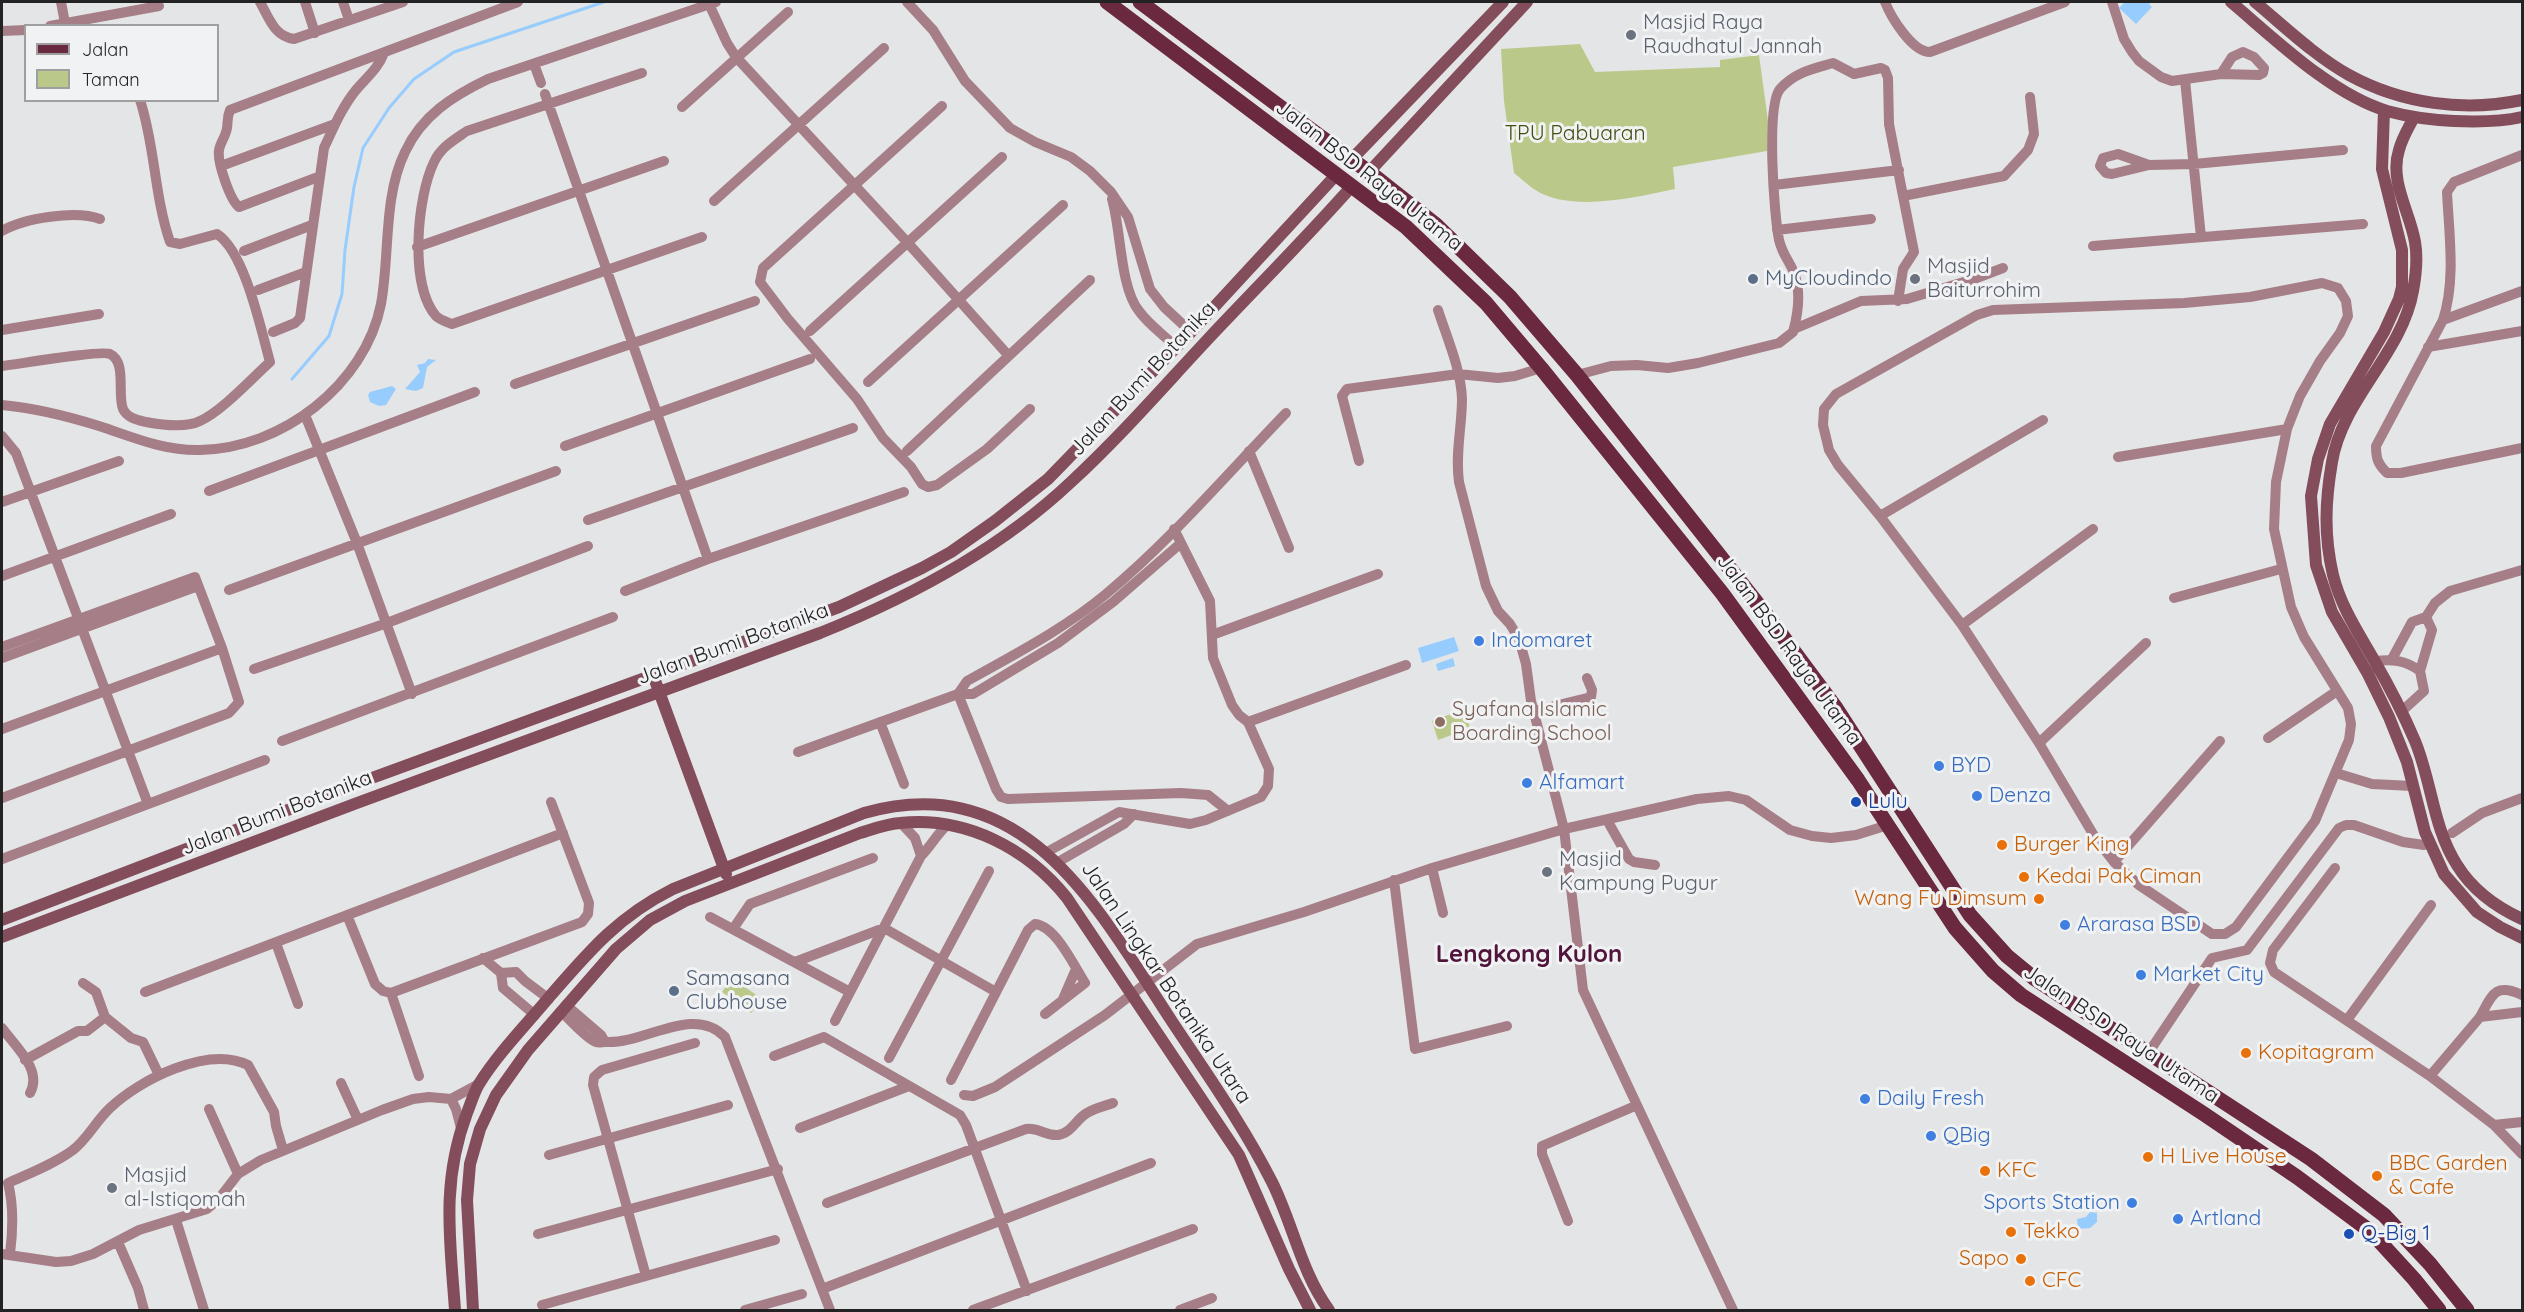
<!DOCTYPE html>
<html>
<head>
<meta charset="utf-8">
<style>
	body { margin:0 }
	#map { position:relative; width:2524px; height:1312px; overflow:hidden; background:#e4e5e6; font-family:Quicksand,sans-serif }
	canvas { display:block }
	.frame { position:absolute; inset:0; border:3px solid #232323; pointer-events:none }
	.legend { position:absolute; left:24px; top:24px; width:195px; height:78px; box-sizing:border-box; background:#f1f2f3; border:2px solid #9f9fa0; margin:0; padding:8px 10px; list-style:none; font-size:18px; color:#232323 }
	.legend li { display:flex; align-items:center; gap:12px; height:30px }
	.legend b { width:30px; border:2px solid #9f9fa0 }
</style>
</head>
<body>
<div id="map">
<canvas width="2524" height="1312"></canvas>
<div class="frame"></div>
<ul class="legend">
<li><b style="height:8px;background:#6a293e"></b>Jalan</li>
<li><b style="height:16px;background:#bac98a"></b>Taman</li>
</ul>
</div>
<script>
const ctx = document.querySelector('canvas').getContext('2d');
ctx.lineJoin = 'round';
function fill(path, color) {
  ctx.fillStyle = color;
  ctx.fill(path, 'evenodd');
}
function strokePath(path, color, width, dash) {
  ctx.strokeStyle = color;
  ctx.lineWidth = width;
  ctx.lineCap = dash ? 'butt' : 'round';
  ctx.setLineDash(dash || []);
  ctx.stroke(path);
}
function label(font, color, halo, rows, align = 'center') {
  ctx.font = font + ' Quicksand,sans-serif';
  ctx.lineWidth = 6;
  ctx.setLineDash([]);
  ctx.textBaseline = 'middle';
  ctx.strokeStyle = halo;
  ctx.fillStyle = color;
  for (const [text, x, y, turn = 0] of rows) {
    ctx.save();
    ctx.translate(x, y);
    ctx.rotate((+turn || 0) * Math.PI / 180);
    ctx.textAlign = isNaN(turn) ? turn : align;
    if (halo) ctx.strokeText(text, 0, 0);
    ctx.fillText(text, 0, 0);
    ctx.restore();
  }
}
fill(new Path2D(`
	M1580,44L1595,72L1720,67V60L1759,55L1768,121L1767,151L1673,167L1675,189C1637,197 1582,210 1545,195C1534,191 1523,180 1514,173L1504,101L1501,49Z
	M1464,709L1470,728L1438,740L1432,721Z
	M732,978L762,999L751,1013L722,992Z`), '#bac98a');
fill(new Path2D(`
	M2125,2H2152L2149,4L2152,7L2136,24L2119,8Z
	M428,359L436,360L427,367L423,388L416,391L405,389L420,372L417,365L425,363Z
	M392,386L396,389L386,405L379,406L370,402L368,395L370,392Z
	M1454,637L1459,651L1422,663L1418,648Z
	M1453,658L1455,666L1438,671L1436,664Z
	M2090,1212L2097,1213V1222L2090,1228L2078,1229L2077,1219L2086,1217Z`), '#97ccfe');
strokePath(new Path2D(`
	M292,379L329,336L342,294L345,250L354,187L363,148L389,108L414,79L454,52L604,2`), '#97ccfe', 3);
strokePath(new Path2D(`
	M61,2L65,23
	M260,2C269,18 274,36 294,39L403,2
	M305,2L315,33
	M343,2L349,20
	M907,2L933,30L965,81L1010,128L1035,142L1071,157L1090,171L1111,192L1128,217L1150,289L1164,307L1191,332
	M1885,2C1891,17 1912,52 1930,52L2065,2
	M2112,2L2124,39L2132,52L2139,61L2161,77L2172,81L2221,74L2259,75L2263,73L2264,68L2254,57L2243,52L2232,57L2221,74
	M709,4L727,43L736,57L907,242L1008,355
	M50,26L159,6
	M2,31L26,30
	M534,64L541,83
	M642,73L467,131C454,140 441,147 434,162C417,197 409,285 436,316C440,320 447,322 452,324L702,237
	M2185,80L2201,237
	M545,94L708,559
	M942,106L763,268L760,282L788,319L857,399L883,438L911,467L922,484L928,487L937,485L987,449L1030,409
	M682,107L788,12
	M2522,155L2454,182L2447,192C2449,234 2456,280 2443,320L2376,446C2376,459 2378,464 2387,473H2401L2522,448
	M2149,165L2118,154L2103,158L2100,166L2106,173L2112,174L2149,165L2194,164L2343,150
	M221,166L335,124
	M318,177L239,207C230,200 217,162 219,150C220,143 226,136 227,128C228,121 227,117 230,110L518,2
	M1774,185L1899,170
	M1112,199C1121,229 1120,288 1139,311C1149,325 1164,335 1176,347
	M714,201L884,48
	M1777,230L1871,219
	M2,231C24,218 76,210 100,219
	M2093,246L2363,224
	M417,247L664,161
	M244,251L312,225
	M2322,283L2338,288L2346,301L2348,316L2340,333L2320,361L2300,396L2287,429L2276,482L2274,529L2291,607L2304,637L2348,708L2351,724L2349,740L2315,821L2236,927L2225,934H2212L2139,885L2114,862L2096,839L2039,743L1962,625L1880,516L1838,465L1829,450L1823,425L1824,409L1836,394L1977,315L1993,310L2184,303L2250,297Z
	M258,290L306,272
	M1898,301L1903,269L1914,252L1903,196
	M1438,310C1447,338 1461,369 1462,399C1462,427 1455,453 1459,482L1486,586L1498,611L1510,624L1519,639L1526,664L1531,701L1564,829L1583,990L1733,1310
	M2443,320L2522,291
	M1794,329L1861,301L1907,299L1974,279L2003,268
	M2,330L99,314
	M810,331L1002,157
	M273,332L295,323L300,318L324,148C333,129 342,107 356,90C366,78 378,69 384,53
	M2428,347L2522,331
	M2,366C19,364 102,350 110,354C127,362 117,394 123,409C127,418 138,420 146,422C162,425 186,428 200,421C222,411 251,379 270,362C261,330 245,252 217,234L180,244L170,242C154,195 155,145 140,100
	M1577,375L1611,366L1637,365L1668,368L1698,363L1779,343L1793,332C1798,314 1801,291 1794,273C1789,260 1783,256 1779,240C1774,215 1766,106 1780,89C1795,72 1813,69 1833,63L1854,74L1881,68L1885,70L1888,78L1889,124L1903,196L2004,176L2028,150L2034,134L2030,97
	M868,382L1063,205
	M515,384L755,301
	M2,405C35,408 67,416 99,426C133,437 163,451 200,450C281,449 365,385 381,304C390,255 383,197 405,152C422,115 453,96 488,79L716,2
	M305,415L357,543L412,694
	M2,436L16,453L148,804
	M565,446L810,359
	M907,451L1090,280
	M1249,451L1289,548
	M2118,457L2287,429
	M1359,461L1342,396L1347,389L1458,374L1498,378L1515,376L1541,368
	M209,491L475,392
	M2,502L119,461
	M1880,516L2043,420
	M588,520L853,428
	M2,576L171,514
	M229,590L556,471
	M625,591L708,559L904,492
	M2174,598L2281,569
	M1962,625L2093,529
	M1212,635L1378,574
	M2,647L195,577L222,648L239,702L229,713L2,798
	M2,658L198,586
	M2392,659L2412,622L2426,617L2435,603L2450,591L2522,570
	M2375,661C2392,659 2405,660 2420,671
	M254,669L387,623L588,546
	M958,694L967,681C1015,654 1064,629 1106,594C1171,540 1227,474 1286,413
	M958,694L996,789L1001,797L1008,799L1181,793L1208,795L1228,811
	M1534,711L1591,697L1592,690L1587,678
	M2402,711L2424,691L2420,671L2432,630L2426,617
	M880,722L904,784
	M1248,722L1406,665
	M2,729L222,648
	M2268,738L2337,691
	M282,741L613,617
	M2039,743L2146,643
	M798,752L958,694H973L1058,643L1113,602L1181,543
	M2336,773L2372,784L2412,786
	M1607,820L1629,859L1634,862L1655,865
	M901,823L915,838L921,856
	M2452,833L2482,813L2522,798
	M1047,852L1119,812L1190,824L1206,820L1261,797L1268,786L1269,769L1248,722L1239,715L1232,705L1213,658L1210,601L1174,529
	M2,859L265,760
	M1058,862L1124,824L1134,814
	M2114,862L2220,741
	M1432,868L1443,913
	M2335,868L2273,950L2270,963L2274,972L2430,1076L2480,1017L2522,1012
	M1394,880L1415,1049L1507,1026
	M347,915L375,984L383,991L391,993L582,922L588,914L589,903L551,802
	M710,917L850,992
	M733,929L750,904L873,858
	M276,943L298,1004
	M483,958L501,973L503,988L535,1015
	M795,962L884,928L996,992
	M501,973L516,972L525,981L549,999
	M145,992L563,833
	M391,993L419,1076
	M1063,999L1076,969
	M566,1005L601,1035L605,1042
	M561,1011C569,1019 587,1039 596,1042C599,1043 602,1042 606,1042C645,1044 694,1004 725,1037L830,1310
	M105,1017L131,1038L143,1042L159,1075
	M2480,1017C2492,995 2495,982 2522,995
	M2347,1020L2431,905
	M835,1021L921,856C931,846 936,835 948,824
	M2,1028C15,1046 43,1070 30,1093
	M2149,1052L2212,958L2247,950L2339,828L2346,825H2354L2403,842L2424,845
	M774,1056L824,1037L960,1115L966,1125L1027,1291
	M889,1058L989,871
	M25,1060L78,1031H87L105,1017L96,992L83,983
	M2430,1076L2494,1125L2522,1154
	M951,1080L1028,930L1035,924C1056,926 1074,966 1085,983L1045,1014
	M341,1083L358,1120
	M964,1095L973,1096L995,1087L1105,1015L1197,944L1304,912L1432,868L1564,829L1697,799L1729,796L1746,800L1790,830L1812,836L1831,838L1856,835L1888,825
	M451,1099L456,1109L461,1128
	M209,1109L238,1174
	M2494,1125L2522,1122
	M800,1128L909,1086
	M549,1155L728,1105
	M827,1203L1026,1129C1038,1127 1045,1136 1058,1135C1072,1133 1076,1119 1087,1113C1095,1108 1105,1106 1113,1103
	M176,1220L204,1310
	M1568,1221L1542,1154V1146L1635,1106
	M538,1234L778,1169
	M118,1242L138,1288L144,1310
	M2,1254L56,1262L71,1261L93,1254L139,1230L207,1209L218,1200L238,1174L261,1160L382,1110L413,1099L429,1097L451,1099L479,1084
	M10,1254C13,1230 14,1206 8,1183C30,1173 54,1164 73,1150C88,1138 96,1121 110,1108C139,1080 208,1045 248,1065L274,1112L276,1126L283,1150
	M646,1276L593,1085L594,1077L602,1070L695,1043
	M822,1289L1151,1163
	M542,1305L775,1240
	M745,1310L802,1294
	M973,1310L1193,1229
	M1180,1310L1212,1298`), '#a67e88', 10);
strokePath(new Path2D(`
	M2231,2C2275,39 2331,94 2387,111C2409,117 2432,120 2454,121C2477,122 2500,122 2522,117
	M2255,2C2285,27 2315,56 2349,75C2402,104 2464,112 2522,100
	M2384,110L2382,169L2402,250V287L2399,299L2384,332L2330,424L2318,459L2311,496L2316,565L2332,612L2368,674L2389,717L2407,762L2425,832L2444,874L2477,912L2500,927L2522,938
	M2414,117C2409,127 2402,138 2399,150C2389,181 2410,212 2415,242C2418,259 2416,275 2413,291C2402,354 2342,399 2332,462C2325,502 2324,536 2333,575C2341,607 2358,632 2374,660C2389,686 2403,713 2415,741C2432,782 2433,828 2457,865C2473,891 2496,907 2522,919
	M1352,159L1503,2
	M1369,172L1527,2
	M653,675L726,874
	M2,920L350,786L839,607L922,568L951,552L995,521L1048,479L1191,332L1336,175
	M2,937L357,803L820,633C910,597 1000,549 1071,482C1120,437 1164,386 1209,338C1257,287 1306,238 1352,186
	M455,1310C450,1239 441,1182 467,1113C471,1103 474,1092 479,1084C499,1052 527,1024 551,995C590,950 619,916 673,889L864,813C1025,768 1097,907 1171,1020C1206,1073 1243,1125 1272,1182C1293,1224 1301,1272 1329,1310
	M473,1310L467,1200L470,1164L480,1129L496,1095L528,1050L616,949L650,920L685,901L860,833C873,829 886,824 900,823C965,816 1027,848 1067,898L1239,1155L1289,1269L1310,1310`), '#844d5c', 12);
strokePath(new Path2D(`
	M1107,2L1406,227L1486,303L1541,368L1722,593L1858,780L1955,928L1993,971L2021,995L2204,1114L2297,1177L2370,1231L2414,1279L2439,1310
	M1140,2L1295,118L1369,172L1436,225L1510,297L1577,375L1772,622L1836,708L1970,915L2007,956L2035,979L2311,1159L2384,1215L2430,1264L2467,1310`), '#6a293e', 15);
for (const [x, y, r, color] of [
	[1631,35,6,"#6b7280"],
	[1753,279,6,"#5c6f8a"],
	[1915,279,6,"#6b7280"],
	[1479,641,6,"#3f7fe0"],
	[1440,722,6,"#8d6e63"],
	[1939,766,6,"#3f7fe0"],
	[1527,783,6,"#3f7fe0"],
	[1977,796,6,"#3f7fe0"],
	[1856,802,6,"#1a4fb4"],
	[2002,845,6,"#e8710a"],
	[1547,872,6,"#6b7280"],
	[2024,877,6,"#e8710a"],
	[2039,899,6,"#e8710a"],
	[2065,925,6,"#3f7fe0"],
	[2141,975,6,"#3f7fe0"],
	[674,991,6,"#5c6f8a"],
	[2246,1053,6,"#e8710a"],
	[1865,1099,6,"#3f7fe0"],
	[1931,1136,6,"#3f7fe0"],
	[2148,1157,6,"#e8710a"],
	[1985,1171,6,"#e8710a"],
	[2377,1176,6,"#e8710a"],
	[112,1188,6,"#6b7280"],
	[2132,1203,6,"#3f7fe0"],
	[2178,1219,6,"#3f7fe0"],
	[2011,1232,6,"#e8710a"],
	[2349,1234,6,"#1a4fb4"],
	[2021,1259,6,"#e8710a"],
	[2030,1281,6,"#e8710a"]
]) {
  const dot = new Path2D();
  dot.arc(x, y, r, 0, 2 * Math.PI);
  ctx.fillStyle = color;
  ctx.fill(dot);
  strokePath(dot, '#f1f2f3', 2);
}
label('21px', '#5b616d', '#f1f2f3', [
	["Masjid Raya",1643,23],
	["Raudhatul Jannah",1643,47],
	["Masjid",1927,267],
	["Baiturrohim",1927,291],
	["Masjid",1559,860],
	["Kampung Pugur",1559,884],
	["Masjid",124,1176],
	["al-Istiqomah",124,1200]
], 'left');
label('21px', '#434e10', '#f1f2f3', [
	["TPU Pabuaran",1575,134]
]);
label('21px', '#232323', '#f1f2f3', [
	["Jalan BSD Raya Utama",1369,176,38],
	["Jalan Bumi Botanika",1143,379,-47],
	["Jalan Bumi Botanika",733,644,-20],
	["Jalan BSD Raya Utama",1789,650,54],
	["Jalan Bumi Botanika",277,813,-21],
	["Jalan Lingkar Botanika Utara",1166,983,56],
	["Jalan BSD Raya Utama",2121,1034,34]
]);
label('21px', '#4e5e75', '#f1f2f3', [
	["MyCloudindo",1765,279],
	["Samasana",686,979],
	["Clubhouse",686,1003]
], 'left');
label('21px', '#366cbe', '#f1f2f3', [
	["Indomaret",1491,641],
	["BYD",1951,766],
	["Alfamart",1539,783],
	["Denza",1989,796],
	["Ararasa BSD",2077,925],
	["Market City",2153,975],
	["Daily Fresh",1877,1099],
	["QBig",1943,1136],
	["Sports Station",2120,1203,"right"],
	["Artland",2190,1219]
], 'left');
label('21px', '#785e54', '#f1f2f3', [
	["Syafana Islamic",1452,710],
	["Boarding School",1452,734]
], 'left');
label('21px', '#164399', '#f1f2f3', [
	["Lulu",1868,802],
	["Q-Big 1",2361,1234]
], 'left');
label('21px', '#c56008', '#f1f2f3', [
	["Burger King",2014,845],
	["Kedai Pak Ciman",2036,877],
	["Wang Fu Dimsum",2027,899,"right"],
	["Kopitagram",2258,1053],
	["H Live House",2160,1157],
	["BBC Garden",2389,1164],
	["& Cafe",2389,1188],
	["KFC",1997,1171],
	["Tekko",2023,1232],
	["Sapo",2009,1259,"right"],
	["CFC",2042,1281]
], 'left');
label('bold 24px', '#51153c', '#f1f2f3', [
	["Lengkong Kulon",1529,955]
]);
</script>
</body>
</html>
